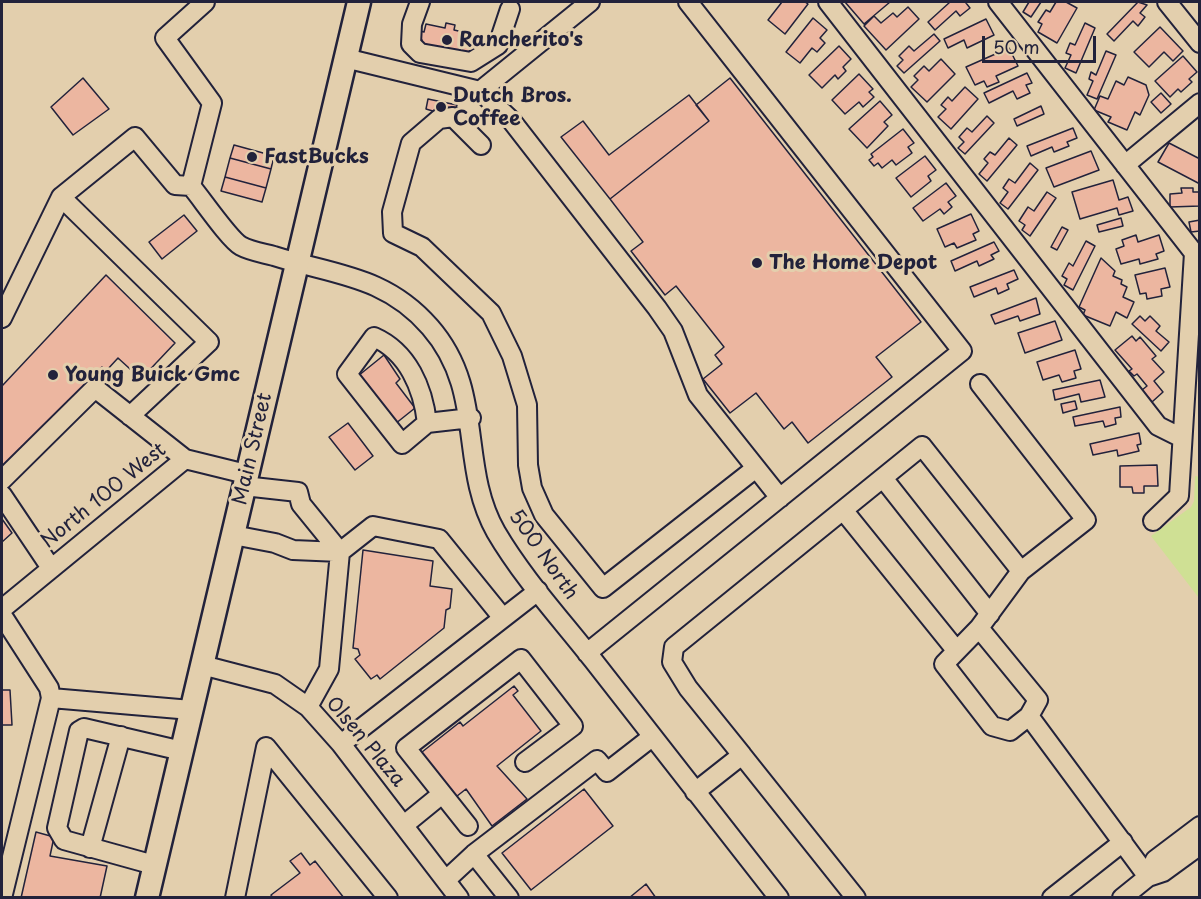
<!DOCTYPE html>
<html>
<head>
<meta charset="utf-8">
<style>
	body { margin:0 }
	#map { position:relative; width:1201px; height:899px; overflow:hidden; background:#e3cfad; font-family:"Playpen Sans",sans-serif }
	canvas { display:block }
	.frame { position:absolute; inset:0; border:3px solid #22223b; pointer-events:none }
	.scale { position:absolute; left:982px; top:36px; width:114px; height:27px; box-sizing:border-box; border:3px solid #22223b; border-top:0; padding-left:8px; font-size:18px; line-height:21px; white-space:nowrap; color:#22223b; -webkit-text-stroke:4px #e3cfad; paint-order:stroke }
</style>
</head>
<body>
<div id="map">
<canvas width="1201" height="899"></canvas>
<div class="frame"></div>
<div class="scale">50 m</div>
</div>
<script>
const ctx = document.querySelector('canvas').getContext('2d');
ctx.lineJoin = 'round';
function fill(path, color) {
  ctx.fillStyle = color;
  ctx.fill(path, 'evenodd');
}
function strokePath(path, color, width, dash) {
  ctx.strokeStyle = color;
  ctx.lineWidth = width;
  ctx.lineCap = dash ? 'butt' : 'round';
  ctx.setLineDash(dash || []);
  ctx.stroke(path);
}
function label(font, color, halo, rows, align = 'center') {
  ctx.font = font + ' "Playpen Sans",sans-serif';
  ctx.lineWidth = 6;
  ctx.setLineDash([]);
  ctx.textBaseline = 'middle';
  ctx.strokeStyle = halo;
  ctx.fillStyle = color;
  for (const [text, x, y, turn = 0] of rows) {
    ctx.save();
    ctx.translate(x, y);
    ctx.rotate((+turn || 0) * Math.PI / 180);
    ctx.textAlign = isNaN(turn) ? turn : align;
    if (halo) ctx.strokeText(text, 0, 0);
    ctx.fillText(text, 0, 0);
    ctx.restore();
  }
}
fill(new Path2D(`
	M1195,476L1200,477L1199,598L1151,536L1191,507L1194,501Z`), '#cfe094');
const building = new Path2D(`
	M782,2H805L808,4L785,34L768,20Z
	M845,2H890L864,24Z
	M950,2H967L966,3L970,8L960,16L956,11L935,30L928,22Z
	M1029,2H1041L1031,17L1023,12Z
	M1056,2H1066L1077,8L1057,43L1038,32L1042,24L1038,22L1046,10L1050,12Z
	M1138,2L1147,5L1140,13L1145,17L1138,26L1133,21L1114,41L1107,34Z
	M908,7L919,19L886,50L864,26L874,16L881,23L893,13L897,17Z
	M813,18L827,30L820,38L825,43L817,52L812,48L800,63L786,52Z
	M986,19L994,35L967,48L964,40L948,48L944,39Z
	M446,23L455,25L454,30L476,35L471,58L421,46L422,40L418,39L420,31L424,32L426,24L445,28Z
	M1085,23L1095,28L1076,73L1065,68L1071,55L1066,53L1070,43L1075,45Z
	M1160,27L1183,51L1173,61L1164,52L1149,67L1134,52Z
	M934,34L940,41L904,73L897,66L903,60L899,56L909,46L914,51Z
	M839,46L851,59L843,67L846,71L838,79L835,75L822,88L809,75Z
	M1009,48L1018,66L996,76L999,82L987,87L984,81L975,85L966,67Z
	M1106,51L1116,55L1097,99L1087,95L1093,81L1089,79L1091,72L1096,75Z
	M1183,56L1197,72L1189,79L1192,82L1181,92L1178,89L1170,97L1155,81Z
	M941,59L955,74L927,102L911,87L918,80L914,76L924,66L929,71Z
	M1027,73L1032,83L1026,85L1030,93L1017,99L1013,91L989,103L984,93Z
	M859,74L873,89L869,92L874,97L863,107L859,102L845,114L832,100Z
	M1128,77L1146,85L1149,95L1140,115L1135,112L1127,130L1108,122L1111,117L1094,110L1100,96L1108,99L1116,81L1124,85Z
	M83,78L109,109L73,135L51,107Z
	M730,78L921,322L876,357L892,377L808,443L792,422L784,429L756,393L730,413L703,379L722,364L715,355L724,347L676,286L665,295L631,251L643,242L610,199L709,121L696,105Z
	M965,87L978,99L951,129L938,117L946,109L941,105L948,97L952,101Z
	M1161,93L1171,104L1161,113L1151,102Z
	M689,95L709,121L610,199L561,137L583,121L609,155Z
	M428,99L457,105L453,117L426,109Z
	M880,101L892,115L884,122L888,126L867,148L849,129Z
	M1041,106L1044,114L1017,126L1014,119Z
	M987,116L994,123L965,154L958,148L964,142L959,137L967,128L972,132Z
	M1073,128L1077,138L1067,142L1069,146L1054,152L1052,147L1031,156L1027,146Z
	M903,129L914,143L908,147L912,153L896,165L892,160L882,168L878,163L874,166L869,160L873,157L871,154Z
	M1009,138L1017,145L987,181L979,174L988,163L984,159L990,152L995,155Z
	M1169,143L1200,159V184L1158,162Z
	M234,145L274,156L271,169L230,158Z
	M1091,151L1099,170L1054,187L1046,168Z
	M925,156L936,170L928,176L931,181L911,197L896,178Z
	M230,158L271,169L266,188L225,177Z
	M1030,163L1038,170L1008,209L1000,203L1008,192L1003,188L1009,179L1015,183Z
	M225,177L266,188L262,202L221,191Z
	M1113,180L1119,200L1128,197L1133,211L1119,215L1117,208L1080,219L1072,192Z
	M946,183L956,196L948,202L952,207L944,214L940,209L923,221L913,208Z
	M1181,188H1193V192H1200V206L1170,207V194L1182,193Z
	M1047,192L1056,198L1030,236L1022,230L1025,225L1019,221L1028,207L1034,211Z
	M971,214L979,231L973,234L976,240L957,248L954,243L945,247L937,229Z
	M184,215L197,231L162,259L149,242Z
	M1121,218L1123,226L1099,232L1097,225Z
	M1200,220V231L1191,232L1189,222Z
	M1062,227L1068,230L1057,250L1051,247Z
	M1136,235L1138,242L1159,235L1164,251L1156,254L1158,259L1140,264L1139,259L1121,264L1116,249L1124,246L1122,240Z
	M1086,241L1095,246L1073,290L1064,285L1067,279L1062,276L1069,263L1073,266Z
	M994,242L999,251L991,255L994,259L979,266L977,261L955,271L951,261Z
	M1101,258L1115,271L1113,276L1122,280L1121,284L1127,287L1123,297L1134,302L1127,318L1116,312L1110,326L1083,315L1085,310L1079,307Z
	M1165,268L1170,287L1161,289L1162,296L1147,299L1146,293L1140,294L1135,275Z
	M1014,270L1018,279L1007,284L1009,289L998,294L996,288L974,297L970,287Z
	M106,275L175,343L141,379L118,358L106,371L102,367L7,469L2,464V386Z
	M1036,298L1040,314L1020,321L1018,316L995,324L991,315Z
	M1140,316L1145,321L1150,316L1160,326L1156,331L1169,342L1161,351L1132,324Z
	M1055,321L1062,340L1025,353L1018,333Z
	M1132,336L1136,341L1140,337L1156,356L1152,359L1164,372L1154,381L1163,392L1152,402L1142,390L1147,386L1137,374L1134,376L1129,371L1132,369L1115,350Z
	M1075,350L1081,369L1074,371L1076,378L1062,382L1059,375L1043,380L1037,362Z
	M384,355L400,379L396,383L415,408L395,424L358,376Z
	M1100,380L1105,397L1081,402L1079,394L1055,400L1053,390Z
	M1075,401L1077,409L1063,413L1061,404Z
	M1120,407L1121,417L1115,418L1116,424L1105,427L1103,421L1075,426L1073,417Z
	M348,423L373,456L355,470L329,437Z
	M1139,433L1141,444L1137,445L1139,451L1118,456L1117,450L1093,455L1090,444Z
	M1157,465L1158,486H1144V493H1133L1132,487H1120V466Z
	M2,519L12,533L2,542Z
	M363,550L433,561L430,586L452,589L450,608L446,610L444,628L380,679L377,675L371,679L355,659L360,655L358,649L353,648Z
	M514,686L518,691L513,695L541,731L497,766L527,799L492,826L466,789L452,800L417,756L460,722L463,726Z
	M2,690H10L12,725H2Z
	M584,789L613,826L531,890L502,853Z
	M36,832L54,837L50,856L107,866L100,898H21Z
	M301,853L310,865L315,861L344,898H273L271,895L300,873L290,861Z
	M646,884L656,898H629Z`);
fill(building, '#ecb6a0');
strokePath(building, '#22223b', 1.5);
const minor = new Path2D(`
	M205,2L165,38L212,103L191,186C202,199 229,239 241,246C250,251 263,253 274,256C333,275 385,275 430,327C486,391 458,465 496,532C523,578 560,618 593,660C654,739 716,818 779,898
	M420,2L412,24L411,44L420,53L471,62L498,45L510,9
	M828,2L1158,426L1182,438
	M998,2L1194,253L1179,496L1153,521
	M1167,2L1200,43
	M345,58L480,91L511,120L657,308L673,331L698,395L780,498
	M480,91L590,2
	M481,145L453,117L439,119L411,143L392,212L393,233L422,247L491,313L512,356L527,405L528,465L532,488L544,515L603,588L756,468
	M1125,165L1200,103
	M61,197L209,342L130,416
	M2,318L61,197L135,137L175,185L191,186
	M980,384L1086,520L1021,571
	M427,423L402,444L347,374L374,337C408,352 423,388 427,423L471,418
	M883,478L990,614
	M2,480L95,388L185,459
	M244,486L298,492L301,504L340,552L329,669L308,707
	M2,495L51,568
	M843,510L956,650
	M233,535L275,543L293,550L340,552L373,526L439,539L503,618
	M2,609L185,459L246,474
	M2,615L49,688L51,698L2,898
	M979,628L1038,700L1029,716L1148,877
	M587,653L962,351L688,2
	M202,665L275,684L308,707L341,744L459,898
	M51,698L191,710
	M341,744L538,591
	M742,755L688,688L672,662L674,647L922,446L1021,571L979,628L944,664L992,726L1010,731L1029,716
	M695,792L742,755L856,898
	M404,825L442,794
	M468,826L406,748L521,659L573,726L525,762
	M90,848L121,736
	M474,854L509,898
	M154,865L64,840L57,828L79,731L84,728L182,751
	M1148,877L1155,860L1200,826
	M446,880L474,854L597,760L607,772L652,737
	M235,898L266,747L388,898
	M1052,898L1123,842
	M1122,898L1148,877L1163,872L1200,845`);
const major = new Path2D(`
	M147,898L359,2`);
strokePath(minor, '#22223b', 22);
strokePath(major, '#22223b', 27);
strokePath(minor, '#e3cfad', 18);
strokePath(major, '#e3cfad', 22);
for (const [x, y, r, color] of [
	[447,40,6,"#22223b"],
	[441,107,6,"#22223b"],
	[252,157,6,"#22223b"],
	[757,263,6,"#22223b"],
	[53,375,6,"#22223b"]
]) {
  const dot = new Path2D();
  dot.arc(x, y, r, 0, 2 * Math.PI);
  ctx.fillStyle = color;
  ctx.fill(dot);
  strokePath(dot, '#e3cfad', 2);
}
label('bold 20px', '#22223b', '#e3cfad', [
	["Rancherito's",459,40],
	["Dutch Bros.",453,96],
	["Coffee",453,119],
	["FastBucks",264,157],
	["The Home Depot",769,263],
	["Young Buick Gmc",65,375]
], 'left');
label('20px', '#22223b', '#e3cfad', [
	["Main Street",253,449,-77],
	["North 100 West",104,496,-39],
	["500 North",543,555,55],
	["Olsen Plaza",365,742,50]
]);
</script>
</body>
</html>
